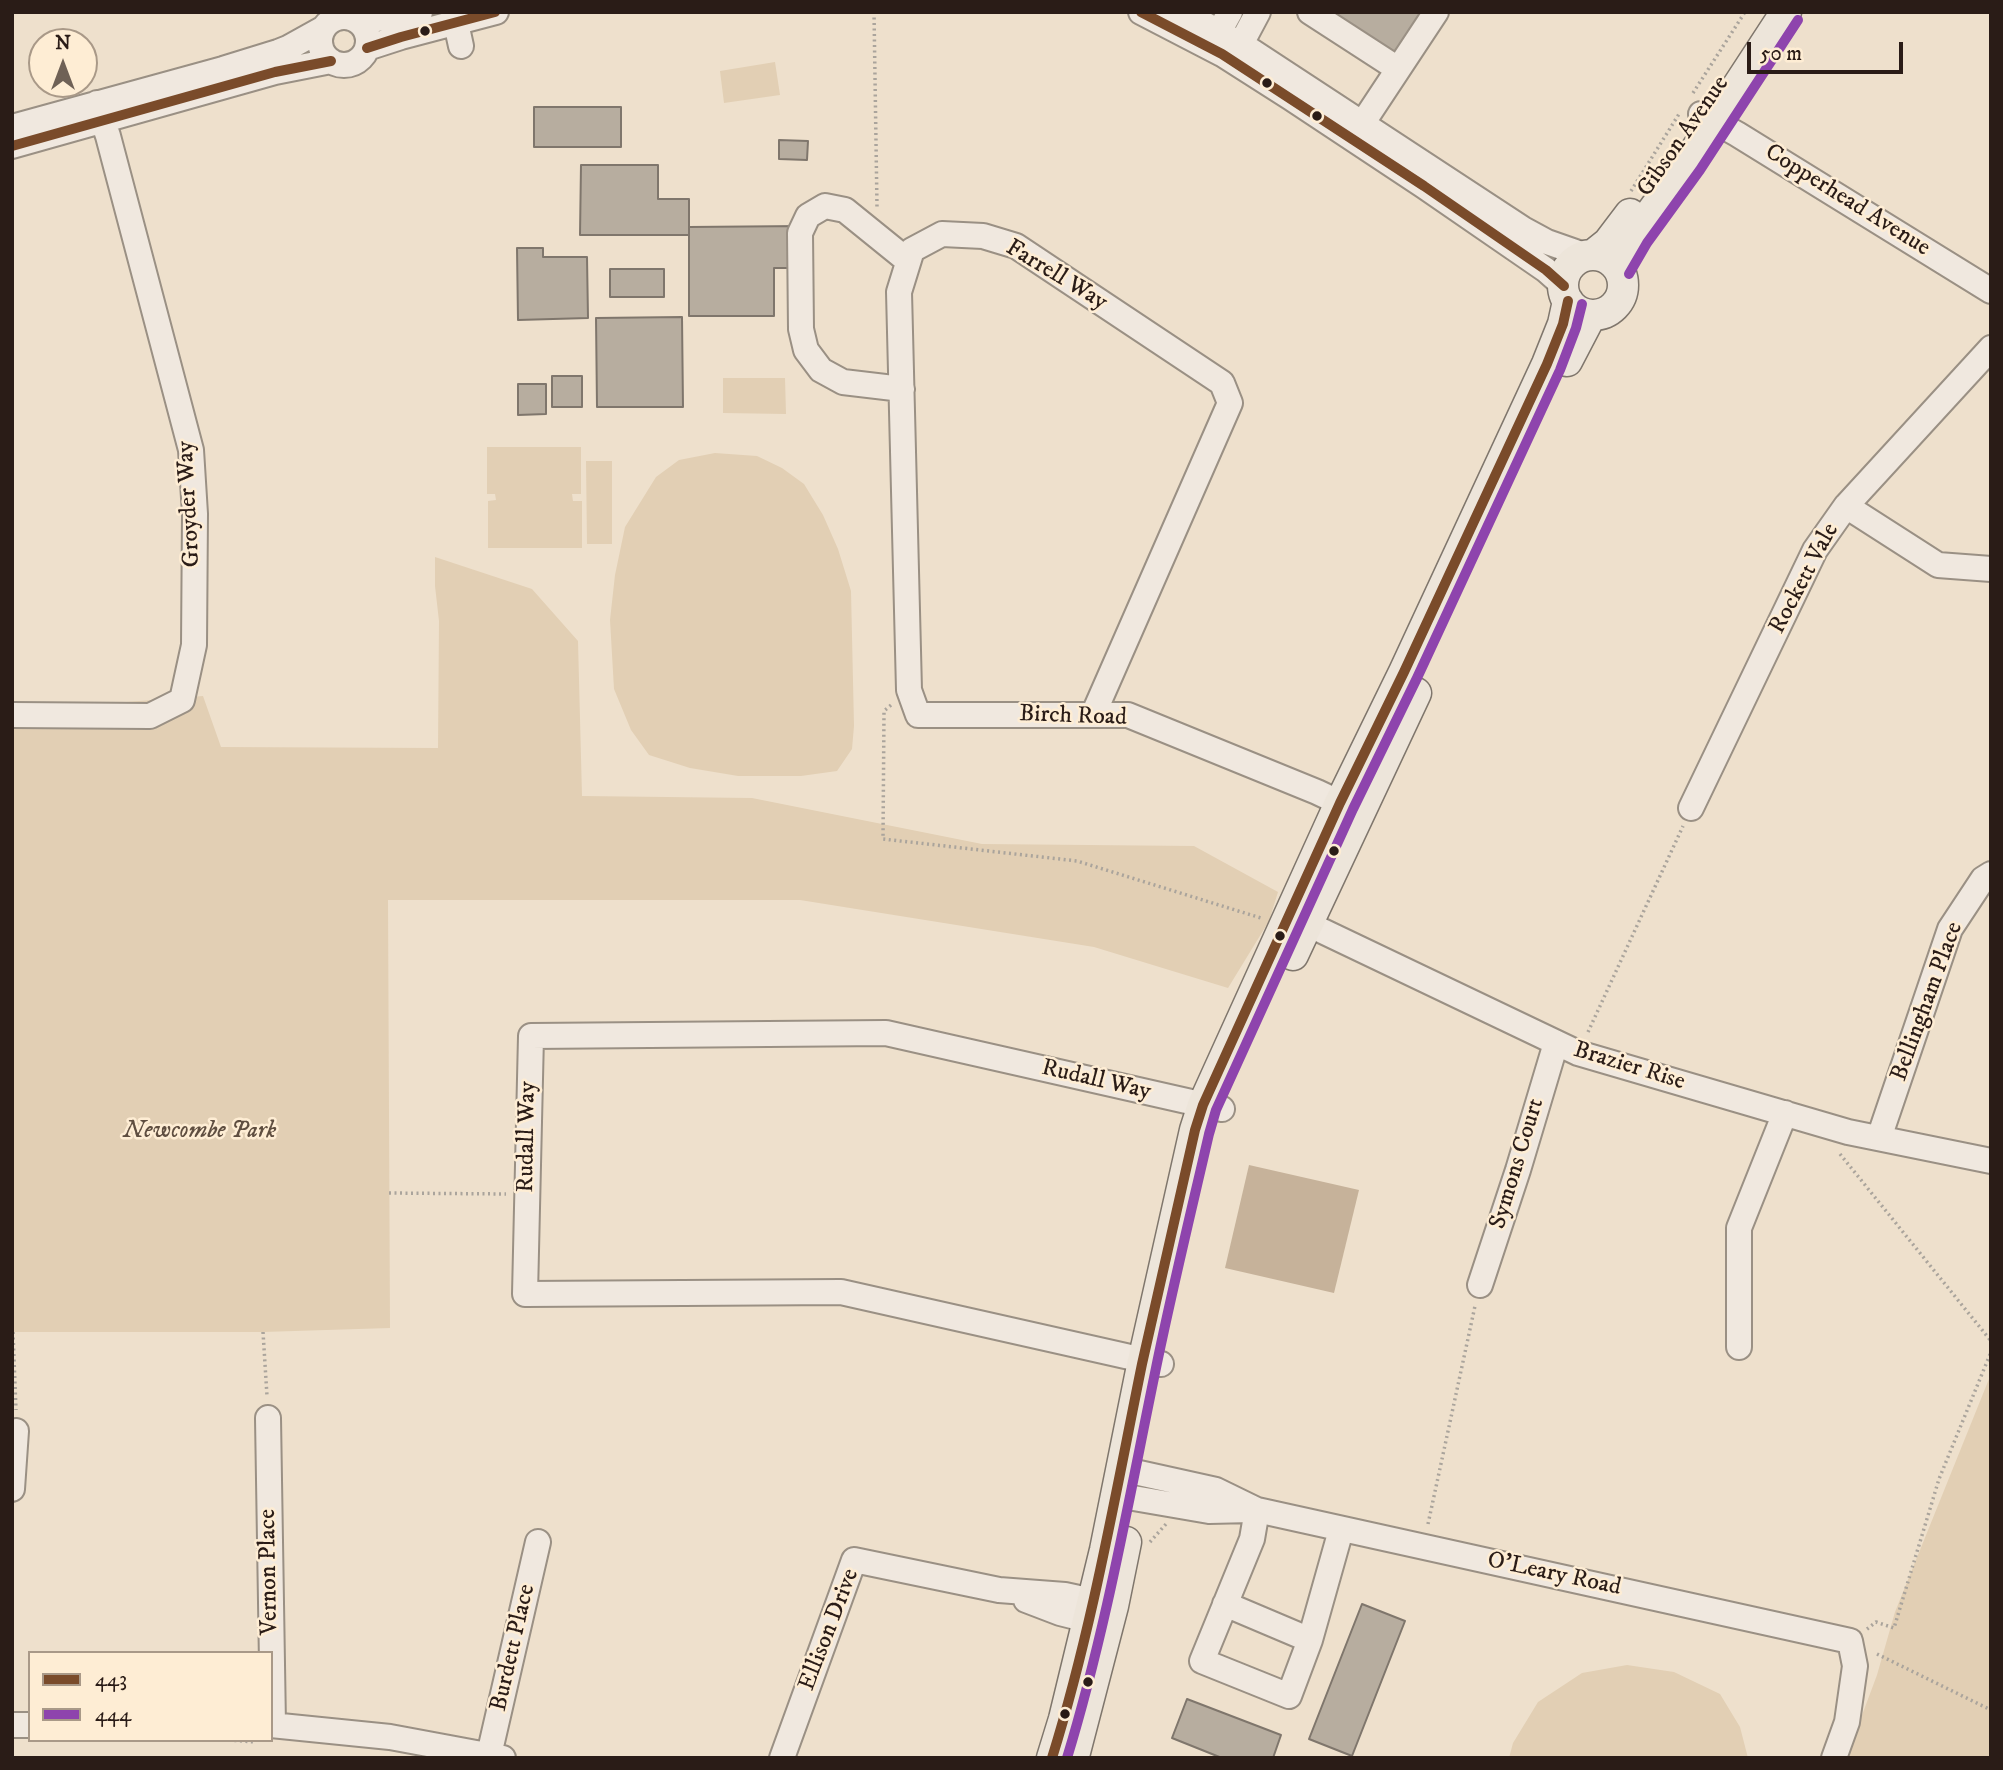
<!DOCTYPE html>
<html>
<head>
<meta charset="utf-8">
<style>
	body { margin:0 }
	#map { position:relative; width:2003px; height:1770px; overflow:hidden; background:#eee0cc; font-family:"IM FELL DW Pica",serif }
	canvas { display:block }
	.frame { position:absolute; inset:0; border:14px solid #2a1c17; pointer-events:none }
	.legend { position:absolute; left:28px; top:1651px; width:245px; height:91px; box-sizing:border-box; background:#feedd4; border:2px solid #a99988; margin:0; padding:9px 12px; list-style:none; font-size:21px; color:#2a1c17 }
	.legend li { display:flex; align-items:center; gap:14px; height:35px }
	.legend b { width:35px; border:2px solid #a99988 }
	.north { position:absolute; left:28px; top:28px; width:70px; height:70px; box-sizing:border-box; background:#feedd4; border:2px solid #a99988; border-radius:50%; rotate:0deg; font-size:19px; font-weight:700; line-height:28px; text-align:center; color:#2a1c17 }
	.north::after { content:''; display:block; margin:auto; width:24px; height:32px; background:#6f6156; clip-path:polygon(50% 0,100% 100%,50% 72%,0 100%) }
	.scale { position:absolute; left:1747px; top:42px; width:156px; height:32px; box-sizing:border-box; border:4px solid #2a1c17; border-top:0; padding-left:9px; font-size:21px; line-height:24px; white-space:nowrap; color:#2a1c17; -webkit-text-stroke:5px #feedd4; paint-order:stroke }
</style>
</head>
<body>
<div id="map">
<canvas width="2003" height="1770"></canvas>
<div class="frame"></div>
<ul class="legend">
<li><b style="height:9px;background:#7a4b2a"></b>443</li>
<li><b style="height:9px;background:#8e44ad"></b>444</li>
</ul>
<div class="north">N</div>
<div class="scale">50 m</div>
</div>
<script>
const ctx = document.querySelector('canvas').getContext('2d');
ctx.lineJoin = 'round';
function fill(path, color) {
  ctx.fillStyle = color;
  ctx.fill(path, 'evenodd');
}
function strokePath(path, color, width, dash) {
  ctx.strokeStyle = color;
  ctx.lineWidth = width;
  ctx.lineCap = dash ? 'butt' : 'round';
  ctx.setLineDash(dash || []);
  ctx.stroke(path);
}
function label(font, color, halo, rows, align = 'center') {
  ctx.font = font + ' "IM FELL DW Pica",serif';
  ctx.lineWidth = 5;
  ctx.setLineDash([]);
  ctx.textBaseline = 'middle';
  ctx.strokeStyle = halo;
  ctx.fillStyle = color;
  for (const [text, x, y, turn = 0] of rows) {
    ctx.save();
    ctx.translate(x, y);
    ctx.rotate((+turn || 0) * Math.PI / 180);
    ctx.textAlign = isNaN(turn) ? turn : align;
    if (halo) ctx.strokeText(text, 0, 0);
    ctx.fillText(text, 0, 0);
    ctx.restore();
  }
}
fill(new Path2D(`
	M775,62L780,95L724,103L720,71Z
	M723,378H785L786,414L723,413Z
	M487,447H581V494H572L573,501H582V548H488V501L496,500L495,494H487Z
	M715,453L757,456L782,468L804,484L823,515L838,549L851,591L854,726L852,749L837,771L801,776H738L690,768L649,755L631,730L614,689L610,620L615,575L625,527L656,477L679,460Z
	M586,461H612V544H587Z
	M435,557L532,589L578,641L582,796L752,798L982,844L1194,846L1278,892L1269,921L1228,988L1094,947L800,900H388L390,1328L263,1332H12V711L203,696L221,747L438,748L439,621L435,586Z
	M1991,1374V1758H1846L1877,1675L1895,1612Z
	M1627,1665L1674,1672L1720,1694L1740,1727L1748,1758H1509L1513,1743L1538,1702L1582,1673Z`), '#e2cfb4');
fill(new Path2D(`
	M1249,1165L1359,1190L1334,1293L1225,1268Z`), '#c6b29a');
const building = new Path2D(`
	M1333,12H1426L1395,59Z
	M534,107H621V147H534Z
	M779,140L808,141L807,160L779,159Z
	M581,165H658V199H689V235H580Z
	M803,226V268H774V316H689V227Z
	M517,248H543V257H587L588,318L518,320Z
	M610,269H664V297H610Z
	M682,317L683,407H597L596,318Z
	M552,376H582V407H552Z
	M518,384H546V414L518,415Z
	M1362,1604L1405,1621L1352,1756L1309,1739Z
	M1187,1699L1281,1735L1273,1758H1222L1172,1738Z`);
fill(building, '#b7ad9f');
strokePath(building, '#7f766c', 2);
const minor = new Path2D(`
	M1141,12L1222,54L1291,98L1424,186L1546,270L1564,286
	M1183,12L1247,48L1523,229L1547,242L1587,256
	M1310,12L1398,69
	M320 41a24 24 0 1 1 48 0a24 24 0 1 1-48 0Z
	M360,22L420,12
	M456,23L461,46
	M1219,32L1230,12
	M1241,44L1258,12
	M367,48L401,37L496,12
	M1701,114L1737,134L1991,291
	M1362,124L1436,12
	M12,127L223,69L278,52L288,48L324,28
	M12,146L275,72L331,61
	M902,389L843,382L821,370L806,350L801,329L800,233L808,216L825,206L845,210L908,261
	M1846,506L1938,565L1991,569
	M12,715L150,716L182,700L194,645L195,514L191,450L108,136L97,103
	M1093,715L1230,403L1222,383L1016,246L983,236L942,234L912,250L899,292L909,690L918,715H1128L1317,792L1355,810
	M1691,808L1815,550L1846,506L1991,348
	M1291,916L1578,1053L1848,1132L1991,1161
	M1879,1138L1950,929L1983,879L1991,874
	M1480,1285L1518,1170L1556,1043
	M1739,1347V1228L1785,1113
	M1161,1364L841,1292L525,1294L531,1036L886,1033L1222,1109
	M268,1418L273,1725
	M1121,1469L1216,1490L1257,1510L1850,1641L1855,1666L1847,1722L1834,1758
	M12,1489L16,1431
	M1116,1495L1209,1511L1252,1510
	M1257,1510L1252,1539L1202,1661L1289,1696L1310,1640L1341,1530
	M1026,1600L1060,1613L1104,1624
	M1225,1604L1310,1640
	M12,1725H30
	M271,1725L390,1737L503,1758
	M489,1755L538,1542
	M782,1758L854,1560L999,1590L1065,1595L1111,1605`);
const major = new Path2D(`
	M1593,255L1608,243L1630,214
	M1563 285a30 30 0 1 1 60 0a30 30 0 1 1-60 0Z
	M1617,267L1635,235L1688,162L1786,12
	M1567,361L1591,315
	M1293,955L1416,693
	M1075,1752L1113,1606L1126,1542
	M1052,1758L1064,1719L1105,1550L1143,1361L1195,1130L1203,1105L1340,803L1404,672L1547,364L1563,324L1568,301`);
strokePath(minor, '#9a9084', 28);
strokePath(major, '#7f766c', 33);
strokePath(new Path2D(`
	M874,12L877,207
	M1693,93L1745,12
	M1631,191L1679,114
	M891,705L884,711L883,839L1077,861L1261,918
	M1588,1032L1683,826
	M1840,1154L1991,1341
	M389,1193L506,1194
	M13,1332L16,1410
	M263,1332L267,1396
	M1428,1524L1475,1306
	M1150,1542L1166,1524
	M1867,1629L1876,1622L1894,1628L1939,1479L1991,1352
	M1877,1654L1991,1710
	M229,1740L255,1742`), '#aaa49c', 3.5, [2, 3.5]);
strokePath(minor, '#f0e8df', 24);
strokePath(major, '#ede5da', 30);
strokePath(new Path2D(`
	M1141,12L1222,54L1424,186L1546,270L1564,286
	M367,48L401,37L495,12
	M12,146L275,72L331,61
	M1052,1758C1092,1629 1115,1496 1142,1364C1159,1286 1177,1208 1195,1130L1203,1105L1340,803L1404,672L1547,364L1563,324L1568,301`), '#7a4b2a', 10);
strokePath(new Path2D(`
	M1629,274L1647,243L1700,170L1798,20
	M1067,1758C1106,1630 1129,1498 1156,1368C1172,1290 1191,1212 1209,1134L1216,1110L1353,809L1417,678L1560,370L1576,328L1582,304`), '#8e44ad', 10);
for (const [x, y, r, color] of [
	[425,31,6,"#2a1c17"],
	[1267,83,6,"#2a1c17"],
	[1317,116,6,"#2a1c17"],
	[1334,851,6,"#2a1c17"],
	[1280,936,6,"#2a1c17"],
	[1088,1682,6,"#2a1c17"],
	[1065,1714,6,"#2a1c17"]
]) {
  const dot = new Path2D();
  dot.arc(x, y, r, 0, 2 * Math.PI);
  ctx.fillStyle = color;
  ctx.fill(dot);
  strokePath(dot, '#feedd4', 2.5);
}
label('24px', '#2a1c17', '#feedd4', [
	["Gibson Avenue",1684,137,-55],
	["Copperhead Avenue",1847,201,32],
	["Farrell Way",1056,276,31],
	["Groyder Way",190,504,-93],
	["Rockett Vale",1805,579,-62],
	["Birch Road",1073,717,2],
	["Bellingham Place",1928,1002,-70],
	["Brazier Rise",1629,1067,17],
	["Rudall Way",1096,1081,13],
	["Rudall Way",528,1137,-89],
	["Symons Court",1518,1164,-73],
	["Vernon Place",270,1572,-91],
	["O'Leary Road",1554,1575,12],
	["Ellison Drive",830,1630,-69],
	["Burdett Place",514,1648,-77]
]);
label('italic 24px', '#5f4e40', '#feedd4', [
	["Newcombe Park",200,1132]
]);
</script>
</body>
</html>
